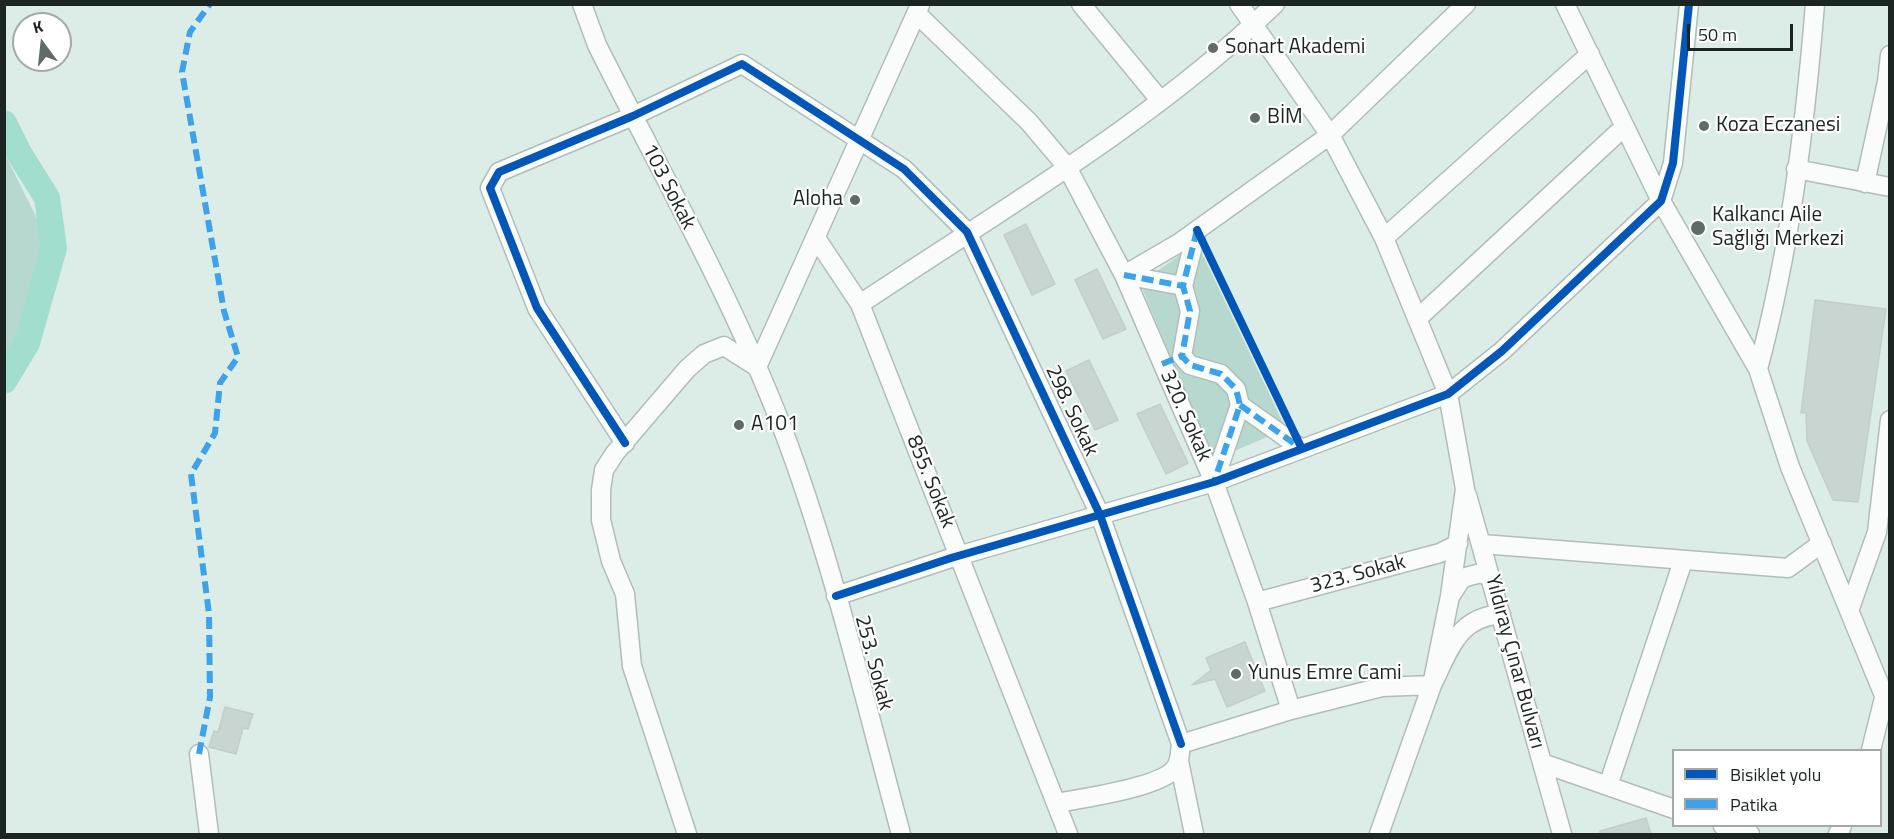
<!DOCTYPE html>
<html>
<head>
<meta charset="utf-8">
<style>
	body { margin:0 }
	#map { position:relative; width:1894px; height:839px; overflow:hidden; background:#dcede7; font-family:"Titillium Web",sans-serif }
	canvas { display:block }
	.frame { position:absolute; inset:0; border:6px solid #1b2522; pointer-events:none }
	.legend { position:absolute; left:1672px; top:749px; width:210px; height:78px; box-sizing:border-box; background:#fff; border:2px solid #a4a8a7; margin:0; padding:8px 10px; list-style:none; font-size:18px; color:#1b2522 }
	.legend li { display:flex; align-items:center; gap:12px; height:30px }
	.legend b { width:30px; border:2px solid #a4a8a7 }
	.north { position:absolute; left:12px; top:12px; width:60px; height:60px; box-sizing:border-box; background:#fff; border:2px solid #a4a8a7; border-radius:50%; rotate:345deg; font-size:16px; font-weight:700; line-height:24px; text-align:center; color:#1b2522 }
	.north::after { content:''; display:block; margin:auto; width:21px; height:27px; background:#5f6b67; clip-path:polygon(50% 0,100% 100%,50% 72%,0 100%) }
	.scale { position:absolute; left:1687px; top:24px; width:106px; height:27px; box-sizing:border-box; border:3px solid #1b2522; border-top:0; padding-left:8px; font-size:18px; line-height:21px; white-space:nowrap; color:#1b2522; -webkit-text-stroke:4px #fff; paint-order:stroke }
</style>
</head>
<body>
<div id="map">
<canvas width="1894" height="839"></canvas>
<div class="frame"></div>
<ul class="legend">
<li><b style="height:8px;background:#0057b8"></b>Bisiklet yolu</li>
<li><b style="height:8px;background:#3da2ea"></b>Patika</li>
</ul>
<div class="north">K</div>
<div class="scale">50 m</div>
</div>
<script>
const ctx = document.querySelector('canvas').getContext('2d');
ctx.lineJoin = 'round';
function fill(path, color) {
  ctx.fillStyle = color;
  ctx.fill(path, 'evenodd');
}
function strokePath(path, color, width, dash) {
  ctx.strokeStyle = color;
  ctx.lineWidth = width;
  ctx.lineCap = dash ? 'butt' : 'round';
  ctx.setLineDash(dash || []);
  ctx.stroke(path);
}
function label(font, color, halo, rows, align = 'center') {
  ctx.font = font + ' "Titillium Web",sans-serif';
  ctx.lineWidth = 4.5;
  ctx.setLineDash([]);
  ctx.textBaseline = 'middle';
  ctx.strokeStyle = halo;
  ctx.fillStyle = color;
  for (const [text, x, y, turn = 0] of rows) {
    ctx.save();
    ctx.translate(x, y);
    ctx.rotate((+turn || 0) * Math.PI / 180);
    ctx.textAlign = isNaN(turn) ? turn : align;
    if (halo) ctx.strokeText(text, 0, 0);
    ctx.fillText(text, 0, 0);
    ctx.restore();
  }
}
fill(new Path2D(`
	M4,152L48,241L27,343L5,377Z
	M1197,243L1286,429L1213,460L1140,283Z`), '#b7d8ce');
strokePath(new Path2D(`
	M4,123L19,153L47,198L54,248L27,343L4,381`), '#a2decd', 26);
const building = new Path2D(`
	M1026,224L1055,284L1032,295L1004,235Z
	M1097,269L1126,329L1103,339L1075,280Z
	M1815,300L1886,309L1858,502L1833,500L1807,441L1806,413H1801Z
	M1089,360L1118,420L1095,430L1066,371Z
	M1160,404L1188,463L1166,474L1137,414Z
	M1245,642L1265,691L1227,707L1215,679L1192,685L1211,670L1206,658Z
	M225,707L253,714L248,729L243,728L236,754L209,747L214,731L218,732Z
	M1646,818L1651,834H1600V831Z`);
fill(building, '#c8d5d1');
strokePath(building, '#c2ceca', 1.5);
const minor = new Path2D(`
	M582,4L597,45C663,177 738,307 789,446C835,572 866,705 901,834
	M1081,4L1160,100
	M1239,4L1330,135L1384,238L1448,394L1465,489L1450,596L1432,685L1379,834
	M1565,4L1661,201L1758,369L1790,467L1890,710
	M917,14L1029,122L1067,167L1124,275L1214,482L1257,602L1291,710
	M1796,169L1890,187
	M1865,183L1887,82L1890,55
	M1197,230L1183,286L1190,311L1182,356L1190,365L1221,374L1236,389L1240,405L1214,482
	M816,238L860,304L1068,834
	M1384,238L1590,54
	M1124,275L1179,243L1330,135L1466,4
	M1124,275L1183,286
	M860,304C999,211 1154,121 1275,4
	M1417,319L1624,127
	M757,367L920,5
	M1758,369C1790,250 1805,127 1815,4
	M1240,405L1302,449
	M625,443L537,308L490,188L499,172L633,116L742,64L904,169L967,232L1100,515L1181,744
	M1467,495L1562,834
	M1482,544L1788,568L1822,543
	M1451,595L1462,578L1481,573L1491,578
	M836,596L951,558L1214,482L1448,394L1502,351L1661,201L1673,163L1689,4
	M1257,602L1440,553L1458,544
	M1850,608L1877,532L1890,420
	M1871,750L1885,694
	M199,754L209,834
	M1179,761L1194,834
	M1542,763L1674,809
	M1608,786L1683,561
	M1056,803C1080,799 1164,787 1176,767C1180,761 1180,752 1181,744L1291,710L1382,687L1432,685C1450,649 1457,618 1501,614
	M1723,826L1750,834
	M687,834L632,666L625,594L611,561L601,520V490L604,470L615,453L687,369L704,354L724,346L757,367
	M1838,834L1842,826`);
strokePath(minor, '#b1bdb9', 21);
strokePath(minor, '#fafcfb', 18);
strokePath(new Path2D(`
	M1197,230L1183,286L1190,311L1182,356L1190,365L1221,374L1236,389L1240,405L1214,482
	M1124,275L1183,286
	M1162,364L1182,356
	M1240,405L1299,447
	M199,754L210,697L209,614L191,474L215,433L220,383L238,357L224,311L182,72L190,32L210,4`), '#3da2ea', 6, [12, 6]);
strokePath(new Path2D(`
	M1197,230L1302,449
	M625,443L537,308L490,188L499,172L633,116L742,64L904,169L967,232L1100,515L1181,744
	M836,596L951,558L1214,482L1448,394L1502,351L1661,201L1673,163L1689,4`), '#0057b8', 8);
for (const [x, y, r, color] of [
	[1213,48,6,"#5f6b67"],
	[1255,118,6,"#5f6b67"],
	[1704,126,6,"#5f6b67"],
	[855,200,6,"#5f6b67"],
	[1698,228,8,"#5f6b67"],
	[739,425,6,"#5f6b67"],
	[1236,674,6,"#5f6b67"]
]) {
  const dot = new Path2D();
  dot.arc(x, y, r, 0, 2 * Math.PI);
  ctx.fillStyle = color;
  ctx.fill(dot);
  strokePath(dot, '#fff', 2);
}
label('21px', '#1b2522', '#fff', [
	["Sonart Akademi",1225,48],
	["BİM",1267,118],
	["Koza Eczanesi",1716,126],
	["Aloha",843,200,"right"],
	["Kalkancı Aile",1712,216],
	["Sağlığı Merkezi",1712,240],
	["A101",751,425],
	["Yunus Emre Cami",1248,674]
], 'left');
label('21px', '#1b2522', '#fff', [
	["103 Sokak",668,187,63],
	["298. Sokak",1071,411,65],
	["320. Sokak",1185,416,66],
	["855. Sokak",930,482,68],
	["323. Sokak",1358,575,-15],
	["Yıldıray Çınar Bulvarı",1514,662,75],
	["253. Sokak",873,663,75]
]);
</script>
</body>
</html>
